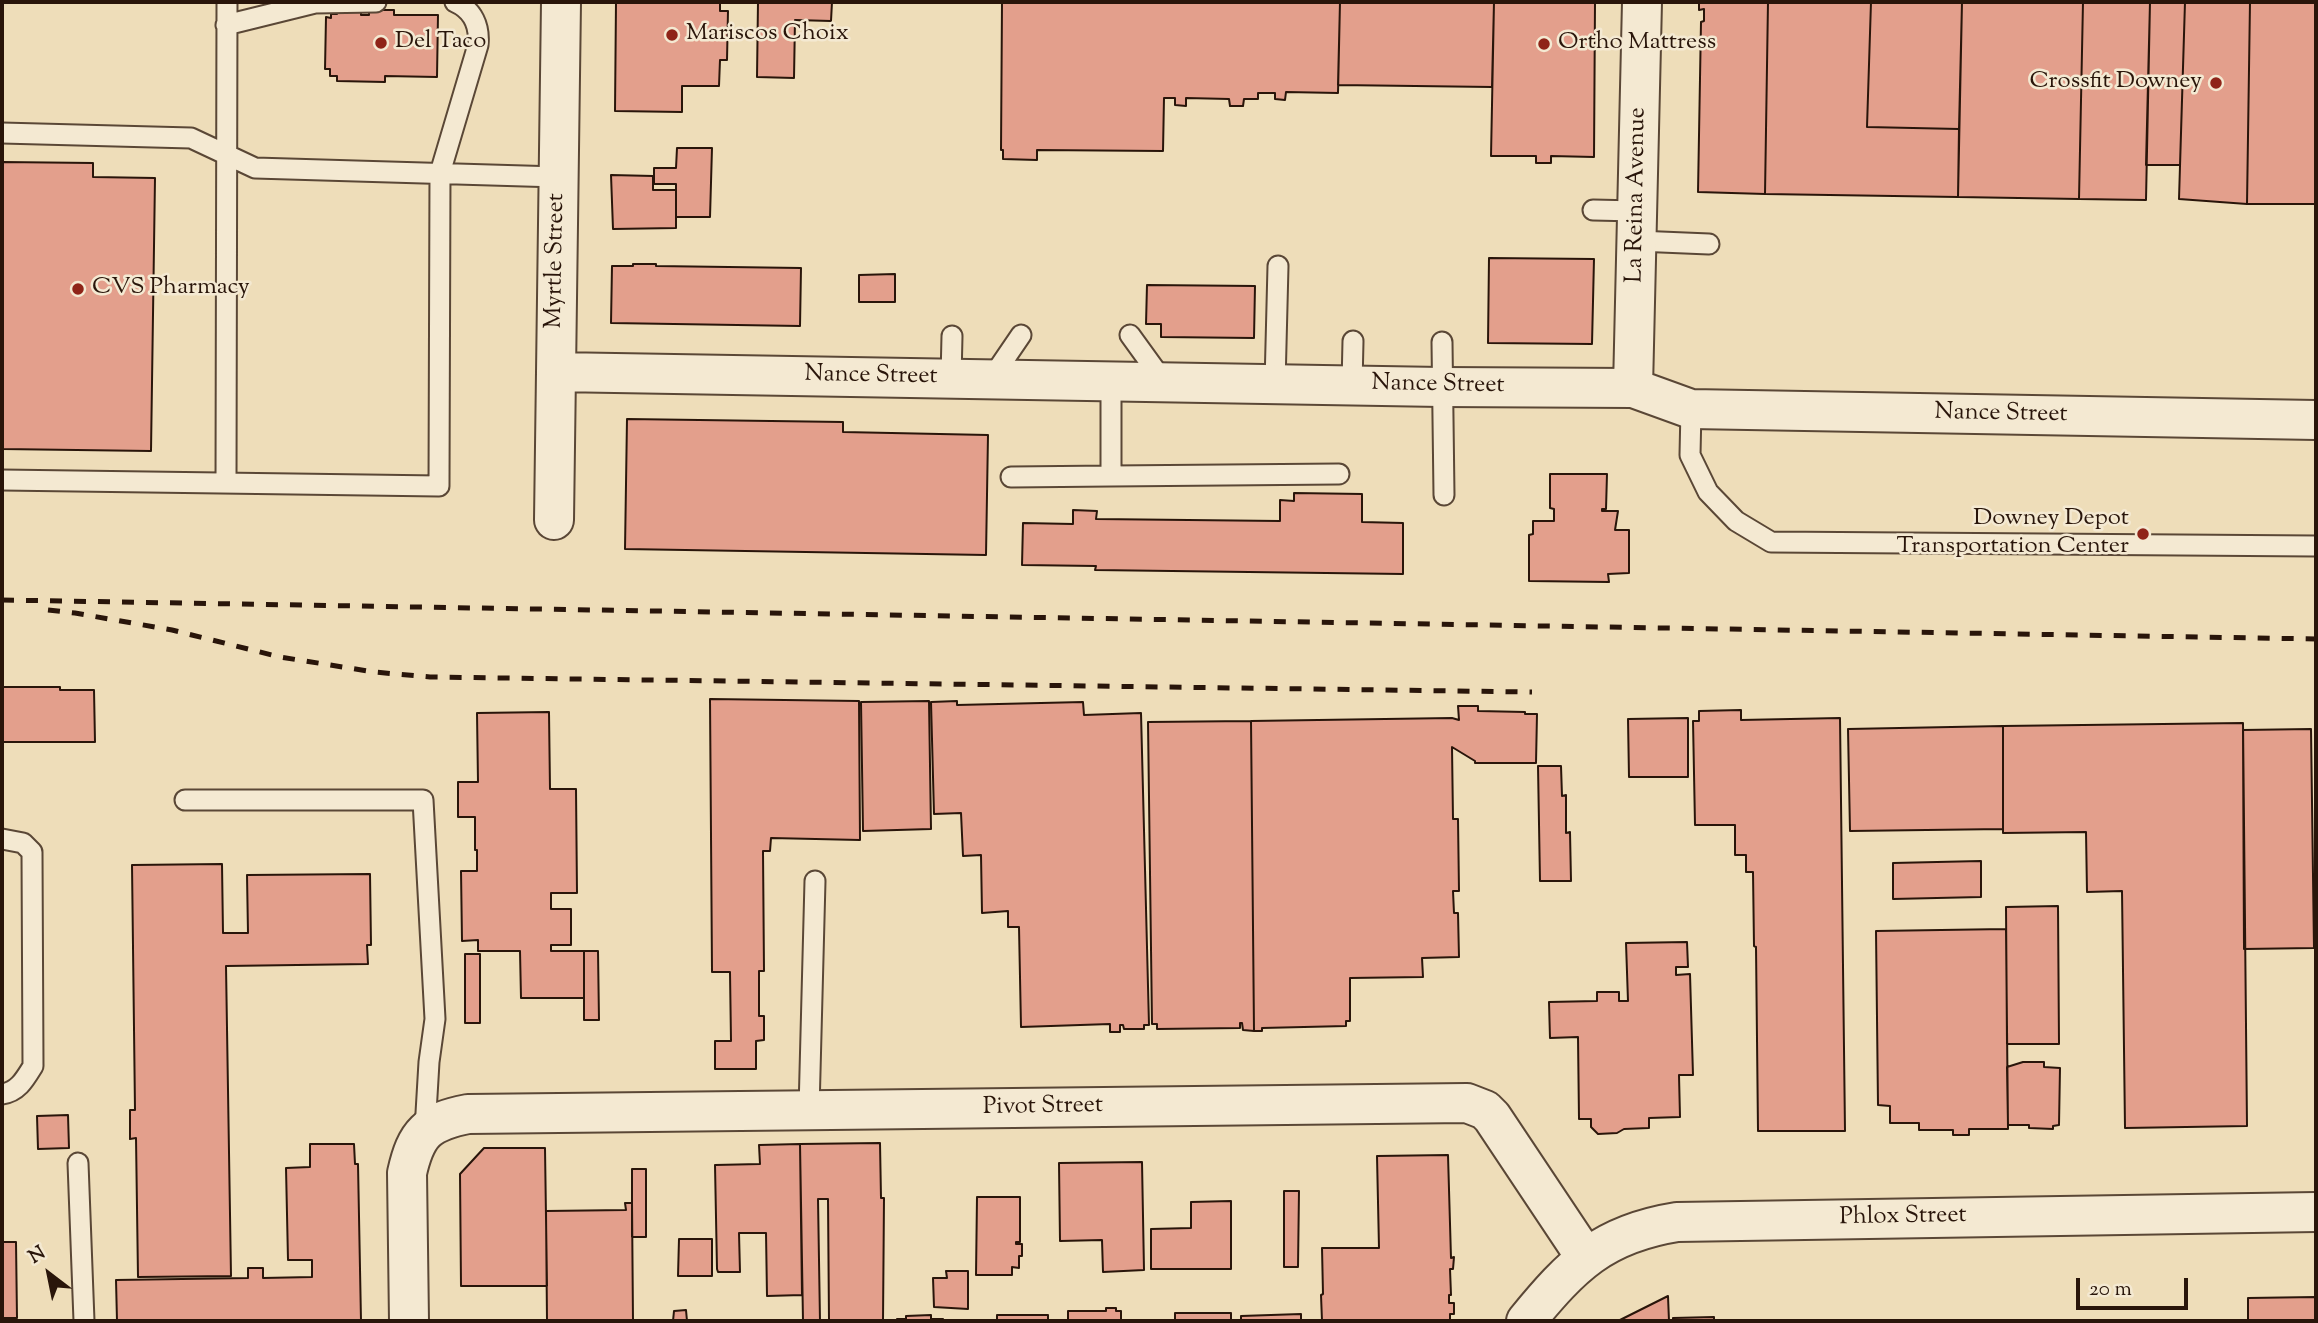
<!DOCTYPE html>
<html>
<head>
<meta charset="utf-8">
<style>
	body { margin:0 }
	#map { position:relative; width:2318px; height:1323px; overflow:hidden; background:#eeddb9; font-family:"Sorts Mill Goudy",serif }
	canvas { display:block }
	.frame { position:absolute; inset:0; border:4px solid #29150a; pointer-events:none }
	.north { position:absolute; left:14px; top:1239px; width:70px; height:70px; -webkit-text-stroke:5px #f4e9d2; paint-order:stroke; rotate:328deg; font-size:19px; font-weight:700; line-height:28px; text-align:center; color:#29150a }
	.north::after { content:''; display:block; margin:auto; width:24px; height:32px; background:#29150a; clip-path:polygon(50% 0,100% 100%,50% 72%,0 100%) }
	.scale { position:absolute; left:2076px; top:1278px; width:112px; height:32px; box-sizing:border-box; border:4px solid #29150a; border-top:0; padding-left:9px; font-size:21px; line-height:24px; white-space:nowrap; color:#29150a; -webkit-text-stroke:5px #f4e9d2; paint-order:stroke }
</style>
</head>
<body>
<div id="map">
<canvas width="2318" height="1323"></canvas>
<div class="frame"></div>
<div class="north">N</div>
<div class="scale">20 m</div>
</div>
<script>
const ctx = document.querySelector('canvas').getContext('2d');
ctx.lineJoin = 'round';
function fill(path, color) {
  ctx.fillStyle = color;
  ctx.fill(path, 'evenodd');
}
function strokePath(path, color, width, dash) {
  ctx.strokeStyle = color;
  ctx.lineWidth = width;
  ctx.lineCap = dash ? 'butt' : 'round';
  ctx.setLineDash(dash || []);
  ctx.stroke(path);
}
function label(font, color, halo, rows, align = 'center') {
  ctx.font = font + ' "Sorts Mill Goudy",serif';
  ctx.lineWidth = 5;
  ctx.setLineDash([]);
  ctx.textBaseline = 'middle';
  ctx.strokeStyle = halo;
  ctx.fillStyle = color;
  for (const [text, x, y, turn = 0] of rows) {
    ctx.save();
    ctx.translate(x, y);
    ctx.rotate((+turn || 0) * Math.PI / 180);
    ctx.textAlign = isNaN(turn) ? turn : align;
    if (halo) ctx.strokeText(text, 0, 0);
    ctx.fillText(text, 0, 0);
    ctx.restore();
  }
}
const building = new Path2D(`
	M616,2L720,3V11H728L727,60H720L719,86H682V112L615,111Z
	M758,2H832L831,21L795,20L794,78L757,77Z
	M1002,2H1340L1338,93L1286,92L1285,100L1275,99V93H1258V99H1244L1243,106H1230L1229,99L1186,98V106L1175,105V98H1164L1163,151L1037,150V160L1003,159V150H1001Z
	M1340,2H1494L1492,87L1338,85Z
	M1494,2H1595L1594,157L1551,156V163H1536V156H1491Z
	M1699,2H1768L1765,194L1698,192L1701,22L1704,21V9L1699,10Z
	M1768,2H1871L1867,127L1959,129L1958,197L1765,194Z
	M1871,2H1962L1959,129L1867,127Z
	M1962,2H2083L2079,199L1958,197Z
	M2083,2H2150L2146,200L2079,199Z
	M2150,2H2185L2180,165H2146Z
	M2185,2H2250L2247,204L2179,199Z
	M2250,2H2316V204H2247Z
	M337,8L361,9V15H369V10H394V15H438L437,77L385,76V82L337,81V76H330V69H325L326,17L331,18V14H337Z
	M677,148H712L710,217H676V184H654V168H676Z
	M2,162L93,163V177L155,178L151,451L2,449Z
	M611,175L653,176V190H676V228L613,229Z
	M1489,258L1594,259L1592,344L1488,343Z
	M633,264H656V266L801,268L800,326L611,323L612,266H633Z
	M895,274V302H859V275Z
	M1147,285L1255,286L1254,338L1161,337V324H1146Z
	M627,419L843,422V432L988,435L986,555L625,549Z
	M1550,474H1607L1606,509H1602V511H1618L1615,530H1629V573L1608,574L1609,582L1529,581V535L1533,534V521H1554V509L1550,508Z
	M1294,493L1362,494V522L1403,523V574L1095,570L1096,566L1022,565L1023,523L1073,524V510L1097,511L1096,519L1280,521V500L1294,501Z
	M2,687H60V690H94L95,742H2Z
	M710,699L859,701L860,840L771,838L770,851H763L764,971H759V1016H764V1040L756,1041V1069H715V1041H731L730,972H712Z
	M929,701L931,829L863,831L861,702Z
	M957,701V705L1083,702L1084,715L1141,713L1149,1025H1144V1029H1124L1123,1025H1120V1032H1110V1024L1021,1027L1019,927H1008V911L982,913L981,855L963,856L961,813L934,814L931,702Z
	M1458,706H1478V711L1525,712V714H1537L1536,763H1475V761L1452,747L1453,819H1458L1459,891H1453L1454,913H1458L1459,957L1422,958L1423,977L1350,978V1021H1346V1026L1262,1028V1031H1254L1251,721L1452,718L1459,720Z
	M1741,710V720L1840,718L1845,1131H1758L1756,947L1754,946L1753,872H1746V855H1735V825H1695L1693,721H1699V711Z
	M549,712L550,789H576L577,893H551V909H571V945H551V951H584V998H521L520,951H478V940L462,941L461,871H477V850H475V817H458V782H478L477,713Z
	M1688,718V777H1629L1628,719Z
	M1251,721L1254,1031L1243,1030L1242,1023H1240V1028L1157,1029V1024H1152L1148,722Z
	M2243,723L2247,1126L2125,1128L2122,891L2087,892L2086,832L2003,833V726Z
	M2003,726V829L1850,831L1848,729Z
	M2311,729L2314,948L2244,949L2243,730Z
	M1538,766H1561L1562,796L1566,795V833L1570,832L1571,881H1540Z
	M1981,861V897L1893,899V863Z
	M222,864L223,933H248L247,875L370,874L371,945H367L368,964L226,966L231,1276L138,1277L136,1138L130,1139V1110H135L132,865Z
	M2058,906L2059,1044H2007L2006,907Z
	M2006,929L2008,1129H1969V1135H1953V1130H1919V1123H1890V1106L1878,1105L1876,931Z
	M1687,942L1688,967H1676V975L1690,974L1693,1075H1679L1680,1117L1649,1118V1128L1624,1129L1617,1133L1598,1134L1591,1127V1119H1579L1578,1037L1550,1038L1549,1002L1597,1001V992H1619V1001H1628L1626,943Z
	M584,951H598L599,1020H584Z
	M465,954H480V1023H465Z
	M2023,1062H2044V1067L2060,1068L2059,1125L2053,1126V1129L2029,1128V1125H2008L2007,1067Z
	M68,1115L69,1148L38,1149L37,1116Z
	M880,1143L881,1198H884L883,1321H829L828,1199H818L820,1321H803L800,1144Z
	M310,1144H354L355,1164H358L361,1321H117L116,1280L248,1278V1268H263V1278L312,1277V1260H288L286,1168L310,1167Z
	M800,1144L802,1295L767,1296L766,1233H739L740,1272H718L717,1269L715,1165L760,1164L759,1145Z
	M484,1148H545L547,1286H461L460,1174Z
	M1448,1155L1451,1258L1454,1257L1453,1269H1450L1451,1295H1449V1303H1454V1314H1450V1321H1322L1321,1295L1323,1294L1322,1248H1379L1377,1156Z
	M1142,1162L1144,1270L1103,1272L1102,1240L1060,1241L1059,1163Z
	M632,1169H646V1237H632Z
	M1284,1191H1299L1298,1267H1284Z
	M977,1197H1020V1242H1016V1244H1022V1256H1019V1268L1012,1267V1275H976Z
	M1231,1201V1269H1151V1229L1191,1228V1202Z
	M625,1203H632L633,1321H547L546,1211L626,1210Z
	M679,1239H712V1276H678Z
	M2,1242H16L17,1318H2Z
	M946,1271H968V1309L934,1307L933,1278H947Z
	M1668,1296L1669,1321H1618Z
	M2316,1297V1321H2248V1298Z
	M1106,1308H1116V1311H1121V1321H1068V1311H1106Z
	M686,1310L687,1321H673L674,1311Z
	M1175,1313H1231V1321H1175Z
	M1301,1314V1321H1241V1316Z
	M931,1315V1319H943V1321H897V1319H906V1316Z
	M997,1315H1048V1321H997Z
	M1714,1317V1321H1673V1318Z`);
fill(building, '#e39f8c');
strokePath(building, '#29150a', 2);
const lane = new Path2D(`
	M226,25L315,3L376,2
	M2,133L191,138L255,168L558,177
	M1593,210L1637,211
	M1637,241L1709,244
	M1130,335L1164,382
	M1442,342L1444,495
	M951,378L952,336
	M991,379L1021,335
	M1275,384L1278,266
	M1352,385L1353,341
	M1691,409L1690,455L1708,492L1736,521L1771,542L2316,546
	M1111,476L1339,474
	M1011,477L1111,476V381
	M2,480L439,486L440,173L478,45C480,26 473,10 455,2
	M226,483L227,2
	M185,800H423L435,1019L429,1062L425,1130
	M2,839L23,843L32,852L33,1066C25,1079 18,1092 2,1094
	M809,1110L815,881
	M78,1163L84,1321`);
const street = new Path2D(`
	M556,372L1441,387L1633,388L1691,409L2316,420
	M1633,388L1642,2
	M554,520L561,2
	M409,1321L407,1173C416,1133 427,1122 468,1114L1467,1103L1485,1110L1492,1117L1586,1258
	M1526,1321C1572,1265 1602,1234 1677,1222L2316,1212`);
strokePath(lane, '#5a4736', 23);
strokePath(street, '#5a4736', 42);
strokePath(lane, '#f4e9d2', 19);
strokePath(street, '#f4e9d2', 38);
strokePath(new Path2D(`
	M2,600L2316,639
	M48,610L75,613L172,630L280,657L374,672L430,677L1532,692`), '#29150a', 5, [12, 12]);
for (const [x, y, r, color] of [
	[672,35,7,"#8f2418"],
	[381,43,7,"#8f2418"],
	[1544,44,7,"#8f2418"],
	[2216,83,7,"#8f2418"],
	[78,289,7,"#8f2418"],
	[2143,534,7,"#8f2418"]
]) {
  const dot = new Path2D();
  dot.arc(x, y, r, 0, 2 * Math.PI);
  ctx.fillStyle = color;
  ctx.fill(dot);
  strokePath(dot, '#f4e9d2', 2.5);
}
label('24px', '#29150a', '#f4e9d2', [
	["Mariscos Choix",686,35],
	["Del Taco",395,43],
	["Ortho Mattress",1558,44],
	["Crossfit Downey",2202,83,"right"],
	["CVS Pharmacy",92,289],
	["Downey Depot",2129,520,"right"],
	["Transportation Center",2129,548,"right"]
], 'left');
label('24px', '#29150a', '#f4e9d2', [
	["La Reina Avenue",1638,195,-89],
	["Myrtle Street",557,261,-89],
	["Nance Street",871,377,1],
	["Nance Street",1438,386,1],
	["Nance Street",2001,415,1],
	["Pivot Street",1043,1108,-1],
	["Phlox Street",1903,1218,-1]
]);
</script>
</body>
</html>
